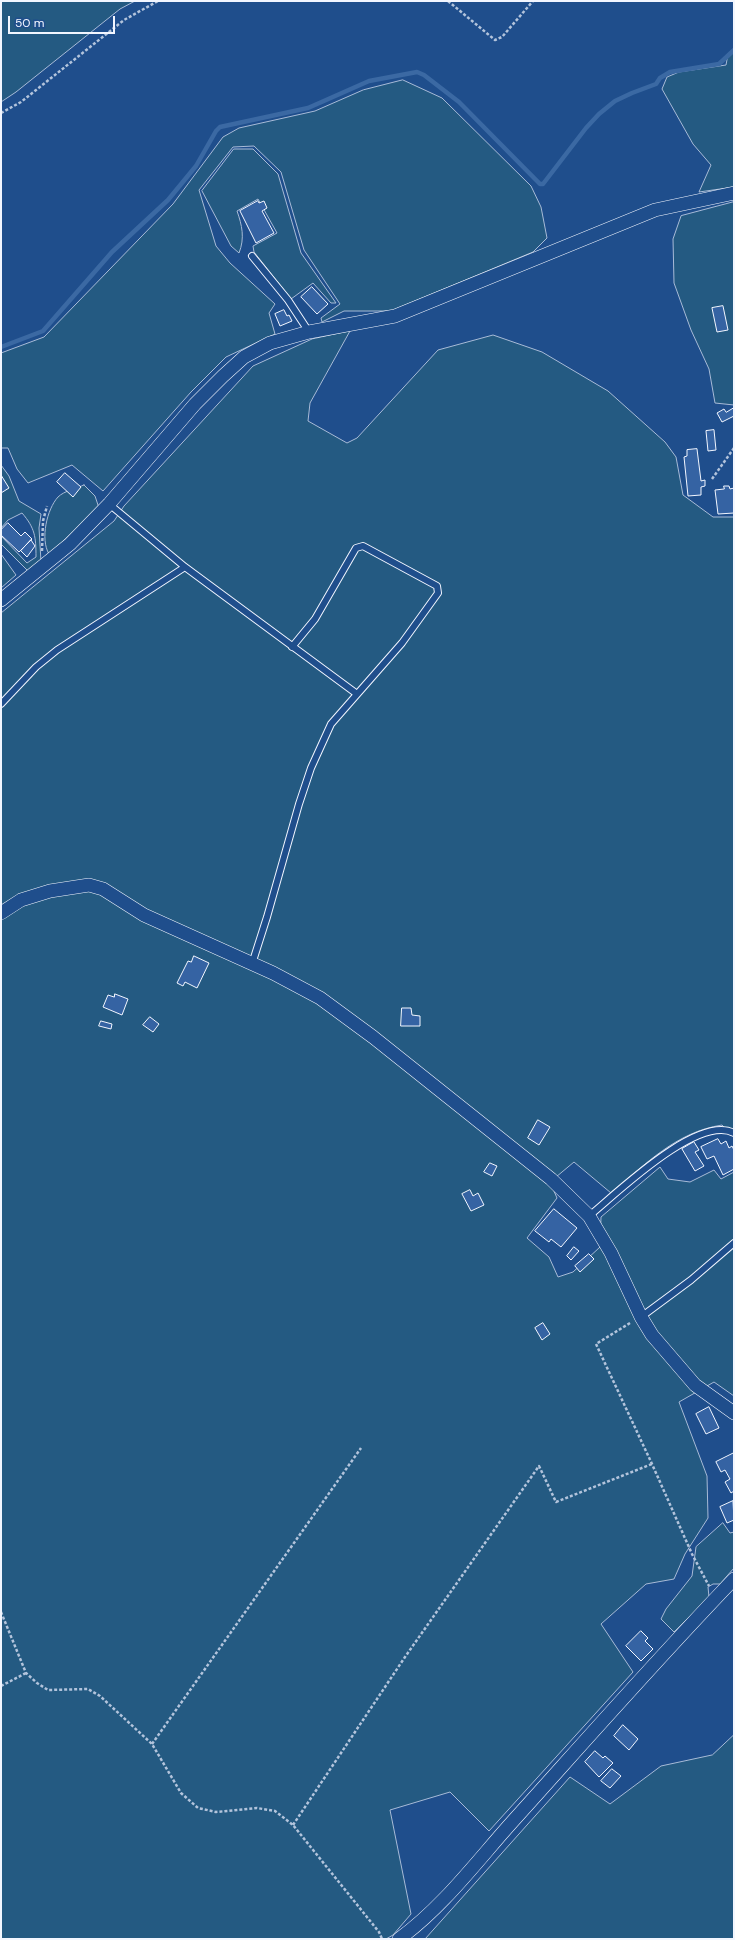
<!DOCTYPE html>
<html>
<head>
<meta charset="utf-8">
<style>
	body { margin:0 }
	#map { position:relative; width:735px; height:1940px; overflow:hidden; background:#1f4e8c; font-family:"DM Sans",sans-serif }
	canvas { display:block }
	.frame { position:absolute; inset:0; border:2px solid #f2f6ff; pointer-events:none }
	.scale { position:absolute; left:8px; top:16px; width:107px; height:18px; box-sizing:border-box; border:2px solid #f2f6ff; border-top:0; padding-left:5px; font-size:12px; line-height:14px; white-space:nowrap; color:#f2f6ff; -webkit-text-stroke:3px #1f4e8c; paint-order:stroke }
</style>
</head>
<body>
<div id="map">
<canvas width="735" height="1940"></canvas>
<div class="frame"></div>
<div class="scale">50 m</div>
</div>
<script>
const ctx = document.querySelector('canvas').getContext('2d');
ctx.lineJoin = 'round';
function fill(path, color) {
  ctx.fillStyle = color;
  ctx.fill(path, 'evenodd');
}
function strokePath(path, color, width, dash) {
  ctx.strokeStyle = color;
  ctx.lineWidth = width;
  ctx.lineCap = dash ? 'butt' : 'round';
  ctx.setLineDash(dash || []);
  ctx.stroke(path);
}
const green = new Path2D(`
	M1,1H135L120,9L16,92L1,102Z
	M734,51V187L699,192L711,165L693,144L662,89L667,77L679,72L726,65L728,54Z
	M403,80L442,98L531,186L541,207L547,238L533,252L391,311H344L322,322L321,318L340,304L304,250L281,172L254,146L233,147L199,190L216,246L230,263L275,304L269,313L275,334L226,357L191,392L103,491L72,465L28,483L17,469L8,448H1V353L44,337L173,204L223,137L239,128L315,111L363,90Z
	M234,149H253L278,174L301,253L336,303H331L313,283L291,299L254,252L253,246L277,233L258,199L237,211C242,225 245,238 239,253L231,246L202,191Z
	M734,202V405L715,403L709,369L691,330L674,283L673,239L681,216Z
	M350,331L310,403L308,421L347,443L357,438L438,350L493,335L542,352L608,391L665,442L676,457L683,495L713,517H734V1137L722,1125C676,1132 646,1164 611,1193L574,1162L550,1182L557,1198L527,1238L549,1257L558,1277L573,1272L600,1247L601,1217L660,1167L668,1179L690,1182L714,1170L721,1179L734,1172V1396L714,1382L679,1402L707,1476L708,1518L685,1554L674,1579L646,1584L601,1624L633,1672L489,1831L450,1792L390,1810L411,1914L393,1935L386,1939H1V613L114,521L124,506L253,366L312,339Z
	M1,465L9,476L19,501L41,514L39,528L41,562L28,571L1,544V536L27,563L36,557C36,537 35,528 22,513L8,520L1,528Z
	M84,485L95,496L99,508L49,554C40,539 47,509 58,497C64,491 77,488 84,485Z
	M1,554L16,575L1,588Z
	M723,1523L730,1533L734,1532V1568L720,1584H713L708,1587L709,1597L674,1632L661,1619L666,1609L692,1576L696,1547Z
	M734,1735V1939H425L570,1777L610,1804L661,1766L712,1755Z`);
fill(green, '#245a82');
strokePath(green, '#a8bbd7', 1);
strokePath(new Path2D(`
	M1,347L43,331L112,252L168,200L196,166L216,131L220,127L308,108L369,81L417,72L424,75L459,102L540,184H543L586,128L599,114L615,101L632,93L656,84L660,78L670,72L719,64L734,50`), '#3b69a3', 4.5);
const building = new Path2D(`
	M258,201L259,203L264,201L267,208L262,211L274,233L256,243L240,211Z
	M312,287L328,304L317,314L301,297Z
	M723,306L728,330L717,332L712,308Z
	M284,310L287,316L289,315L292,321L280,326L275,314Z
	M734,408V416L722,422L717,413L724,409L726,412Z
	M714,430L716,450L708,451L706,431Z
	M697,449L701,481L705,480V486L701,487V495L688,496L684,457L687,456V450Z
	M65,473L81,487L73,497L57,482Z
	M1,475L9,488L1,493Z
	M724,486H729L730,489L734,488V513L718,514L715,490L724,489Z
	M8,523L21,536L25,532L32,539L19,552L1,535V530Z
	M31,540L35,546L27,557L21,551Z
	M194,956L209,963L197,988L185,982L183,986L177,983L188,961L191,962Z
	M115,994L128,999L122,1015L103,1007L108,995L114,997Z
	M402,1008H411L412,1015L420,1016V1026H401Z
	M150,1017L159,1024L153,1032L143,1025Z
	M101,1021L112,1024L111,1029L99,1026Z
	M538,1120L550,1127L539,1145L528,1138Z
	M718,1139L721,1144L726,1141L729,1148L732,1146L734,1150V1169L723,1175L714,1156L707,1159L701,1147Z
	M694,1142L699,1150L695,1152L704,1166L695,1171L682,1149Z
	M490,1163L497,1166L492,1176L484,1172Z
	M470,1190L473,1196L478,1193L484,1205L471,1211L462,1194Z
	M554,1209L577,1228L561,1247L551,1239L549,1242L535,1231Z
	M574,1247L579,1251L571,1260L567,1256Z
	M589,1254L594,1259L580,1272L575,1266Z
	M543,1323L550,1334L542,1340L535,1328Z
	M709,1407L719,1428L706,1434L696,1414Z
	M734,1453V1491L731,1493L725,1482L730,1479L725,1470L721,1472L716,1462Z
	M733,1501L734,1520L727,1523L720,1507Z
	M641,1631L648,1638L645,1641L653,1649L641,1661L626,1646Z
	M623,1725L638,1739L629,1750L614,1736Z
	M595,1751L603,1758L605,1756L613,1763L599,1777L585,1762Z
	M612,1769L621,1776L610,1788L601,1781Z`);
fill(building, '#3563a3');
strokePath(building, '#f2f6ff', 1);
const lane = new Path2D(`
	M252,256L288,300L309,332
	M109,504L185,567L357,694
	M1,704L36,667L57,650L185,567
	M252,964L267,917L299,804L311,768L331,724L402,643L438,593L437,586L363,546L356,548L315,619L292,647
	M589,1216C617,1193 698,1114 734,1133
	M641,1317L691,1280L734,1243`);
const street = new Path2D(`
	M1,600L70,544L109,504L195,404L223,376L244,357L270,343L309,332L395,316L655,210L734,193
	M1,913L21,900L50,891L89,885L103,889L144,915L273,973L320,998L373,1037L551,1179L589,1216L611,1253L641,1317L652,1335L695,1385L734,1413
	M399,1939C443,1907 477,1861 513,1821C586,1740 658,1658 734,1579`);
strokePath(lane, '#f2f6ff', 8);
strokePath(street, '#f2f6ff', 14);
strokePath(new Path2D(`
	M448,1L495,40L502,37L533,1
	M1,113L21,102L124,20L158,1
	M712,479L734,448
	M42,551L43,521L47,506
	M630,1323L596,1344L652,1464L692,1554L709,1586
	M1,1612L26,1673L37,1683L48,1690L88,1689L100,1696L152,1744L181,1793L198,1808L216,1812L257,1808L275,1811L293,1825L379,1932L382,1939
	M1,1686L26,1673
	M152,1744L361,1448
	M293,1825L405,1657L539,1466L556,1502L652,1464`), '#b3c4dc', 2.5, [3, 2]);
strokePath(lane, '#1f4e8c', 6);
strokePath(street, '#1f4e8c', 13);
</script>
</body>
</html>
